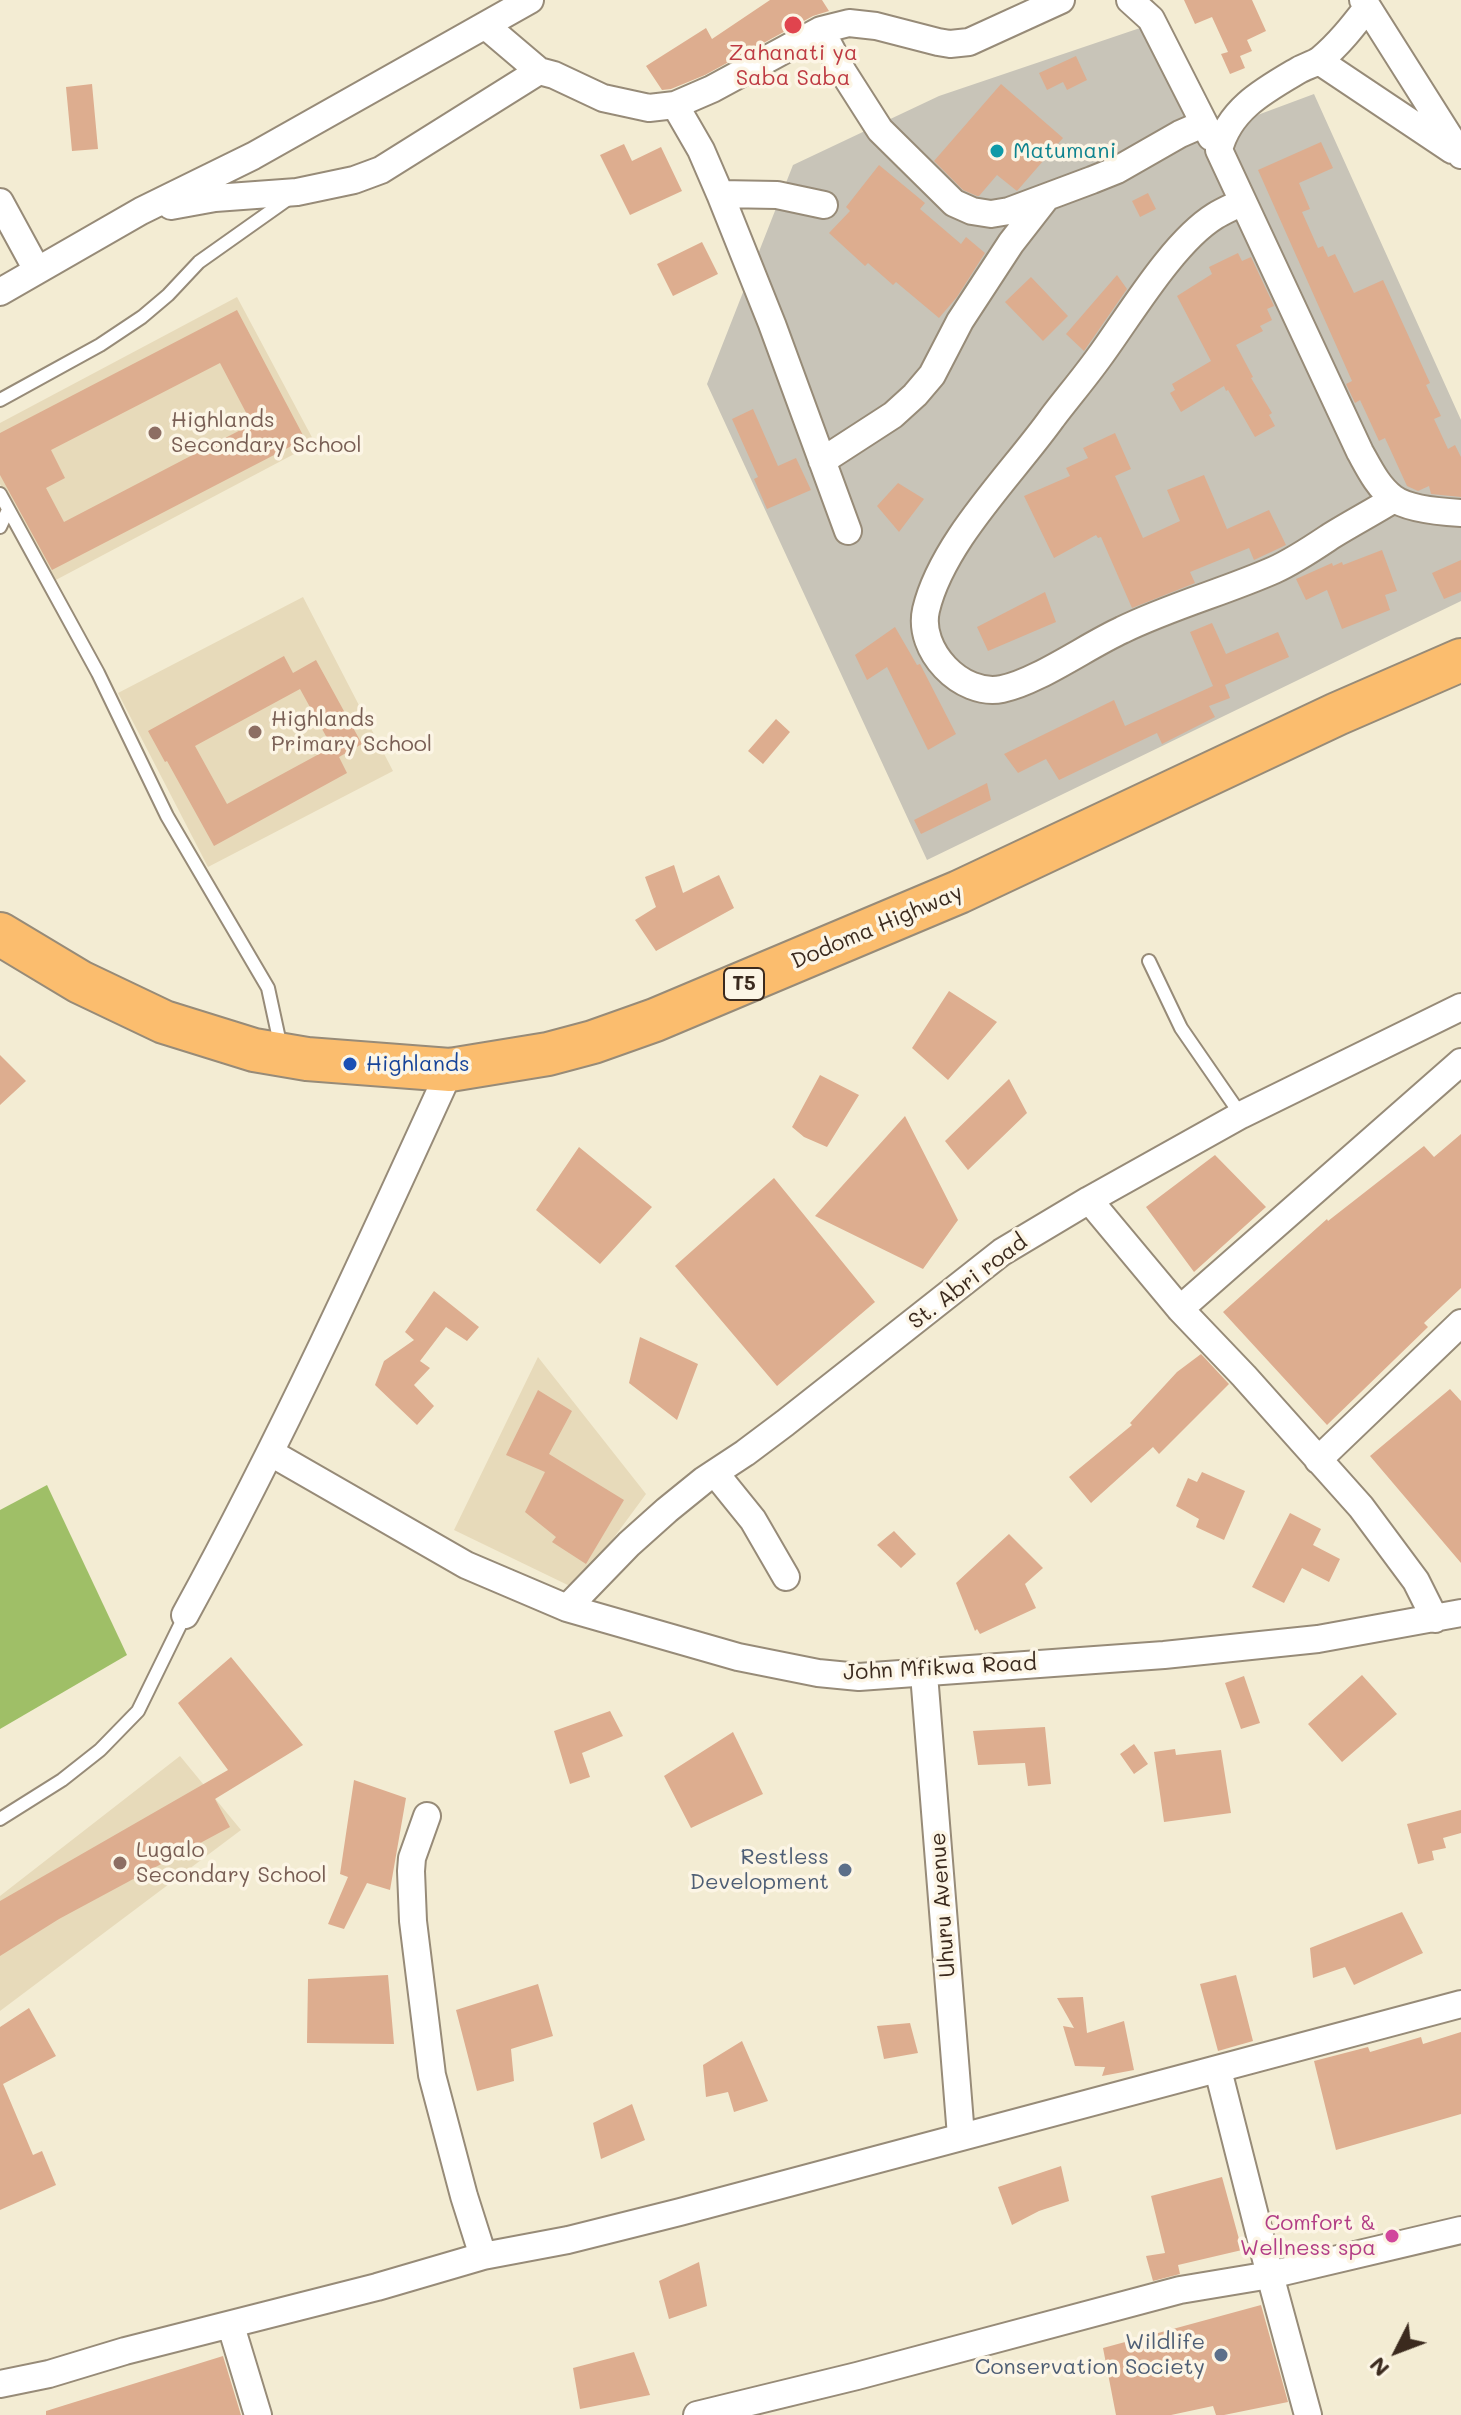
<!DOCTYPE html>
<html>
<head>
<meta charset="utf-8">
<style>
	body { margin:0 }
	#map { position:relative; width:1461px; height:2415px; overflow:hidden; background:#f3ecd3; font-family:Mali,sans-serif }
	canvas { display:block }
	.north { position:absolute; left:1357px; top:2311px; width:80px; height:80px; -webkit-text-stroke:6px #fcf5e5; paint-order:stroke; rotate:228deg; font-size:22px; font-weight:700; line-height:32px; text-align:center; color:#3b2a1e }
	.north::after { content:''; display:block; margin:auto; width:28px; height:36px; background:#3b2a1e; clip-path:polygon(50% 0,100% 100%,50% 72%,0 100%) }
</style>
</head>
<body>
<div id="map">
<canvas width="1461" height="2415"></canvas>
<div class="north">N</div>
</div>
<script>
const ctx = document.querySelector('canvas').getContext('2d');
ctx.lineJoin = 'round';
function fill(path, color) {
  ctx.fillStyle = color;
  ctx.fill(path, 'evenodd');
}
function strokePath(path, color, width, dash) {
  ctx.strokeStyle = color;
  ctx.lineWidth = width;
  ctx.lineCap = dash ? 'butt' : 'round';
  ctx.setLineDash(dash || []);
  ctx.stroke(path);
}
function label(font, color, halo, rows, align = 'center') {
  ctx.font = font + ' Mali,sans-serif';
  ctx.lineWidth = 7;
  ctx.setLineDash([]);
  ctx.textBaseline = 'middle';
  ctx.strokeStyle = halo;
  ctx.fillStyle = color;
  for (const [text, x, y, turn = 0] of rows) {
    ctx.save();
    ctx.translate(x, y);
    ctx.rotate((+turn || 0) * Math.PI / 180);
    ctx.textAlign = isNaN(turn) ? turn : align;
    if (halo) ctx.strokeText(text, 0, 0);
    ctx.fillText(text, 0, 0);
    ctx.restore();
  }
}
fill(new Path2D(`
	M237,297L315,443L52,582L0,484V423Z
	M303,597L393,771L208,867L118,693Z
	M538,1357L646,1494L576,1589L454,1530Z
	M180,1756L241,1830L0,2011V1896Z`), '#e7daba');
fill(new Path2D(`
	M1143,27L1201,136L1314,94L1461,420V601L927,860L707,384L793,165L939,96Z`), '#c8c4b8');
fill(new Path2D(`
	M47,1485L127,1655L0,1729V1510Z`), '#9fbf67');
fill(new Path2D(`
	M770,0H822L829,11L813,16L705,75L671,89L662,90L646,66L706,28L712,39Z
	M1184,0H1252L1266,31L1247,40L1252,51L1240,56L1245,68L1230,74L1221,54L1228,52L1212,17L1195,24Z
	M1076,56L1087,80L1067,90L1063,82L1047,90L1039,73Z
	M92,84L98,149L72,151L66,87Z
	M1001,84L1063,138L1017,191L997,175L979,196H977L963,190L934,161Z
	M1321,142L1333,168L1299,183L1310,209L1302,212L1318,248L1323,246L1328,257L1335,254L1354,293L1383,280L1430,383L1426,385L1441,416L1434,419L1448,449L1455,445L1461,457V497L1431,494L1429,486L1418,491L1407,486L1385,438L1379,441L1360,400L1355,403L1346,384L1352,381L1258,170Z
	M624,144L632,161L661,147L682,191L630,215L600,155Z
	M879,165L925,203L920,209L961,244L966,237L985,253L957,297L939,318L896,282L893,285L868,263L865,266L829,233L850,211L846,207Z
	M1148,193L1156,209L1140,217L1132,201Z
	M702,242L718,274L673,296L657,264Z
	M1238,253L1242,261L1251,257L1274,306L1267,309L1272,320L1260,326L1263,331L1236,345L1253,377L1251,378L1272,413L1269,415L1275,426L1255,437L1228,390L1226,391L1224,386L1181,412L1170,393L1175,390L1172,384L1211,361L1177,296L1212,274L1209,267Z
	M1117,275L1127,289L1084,351L1066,334Z
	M1031,277L1068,316L1043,341L1005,302Z
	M237,310L305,439L52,570L0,475V433ZM220,363L252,424L64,522L46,488L65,478L51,450Z
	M753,409L778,466L796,458L811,490L767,509L754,479L758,477L732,419Z
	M1115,433L1131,469L1115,476L1143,538L1180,521L1167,490L1204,475L1227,529L1269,510L1286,545L1254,560L1249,548L1190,572L1195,583L1132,608L1101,537L1098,538L1096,535L1054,558L1024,496L1070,476L1066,468L1088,458L1083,448Z
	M898,483L924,499L899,532L877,506Z
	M1382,550L1397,591L1385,595L1390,610L1342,629L1327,590L1306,600L1296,579L1332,563L1333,566L1342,562L1343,565Z
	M1461,560V592L1444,599L1432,573Z
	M1045,592L1056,622L988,651L977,627Z
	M1212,623L1226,654L1278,632L1289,657L1225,685L1230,698L1209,706L1215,717L1162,744L1157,733L1059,780L1046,759L1018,773L1004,754L1114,700L1125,726L1213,686L1190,632Z
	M895,627L917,665L920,664L956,734L928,750L887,667L867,680L855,655Z
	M284,656L293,673L316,660L362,744L339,757L347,773L214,846L167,761L165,762L148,731ZM300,689L332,747L227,804L195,746Z
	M776,719L790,732L763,764L748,751Z
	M987,783L991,800L921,834L914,820Z
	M674,865L683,893L719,875L734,908L656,951L635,920L656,907L645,877Z
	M949,991L997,1022L948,1080L912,1048Z
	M0,1055L26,1081L0,1105Z
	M820,1075L859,1095L827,1147L804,1137L792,1127Z
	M1009,1079L1027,1113L968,1170L945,1141Z
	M905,1116L958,1220L923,1269L815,1216Z
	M1461,1134V1288L1424,1323L1428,1327L1327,1425L1223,1312L1327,1219L1328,1221L1424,1146L1434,1157Z
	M579,1147L652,1207L600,1264L536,1210Z
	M1215,1155L1266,1207L1194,1272L1146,1207Z
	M774,1178L875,1302L777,1386L675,1266Z
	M434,1291L479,1327L467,1341L446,1327L420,1361L430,1368L414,1385L434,1406L417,1425L375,1385L384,1361L414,1340L405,1332Z
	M640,1337L698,1364L677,1420L629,1383Z
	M1201,1354L1229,1384L1159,1454L1153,1447L1091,1503L1069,1477L1132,1425L1130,1423L1177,1372Z
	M1450,1389L1461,1401V1563L1370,1456Z
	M538,1390L572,1411L549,1454L624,1500L586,1564L552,1542L556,1537L525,1512L545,1472L506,1455Z
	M1202,1472L1245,1491L1224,1540L1196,1527L1199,1519L1176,1506L1188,1478L1197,1482Z
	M1290,1513L1321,1529L1313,1545L1340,1559L1329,1582L1302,1568L1284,1603L1252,1587Z
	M894,1531L916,1554L901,1568L877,1545Z
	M1009,1534L1043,1568L1025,1584L1036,1608L980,1634L977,1629L975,1631L956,1583Z
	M231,1657L303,1745L215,1799L230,1827L59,1919L0,1956V1901L228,1770L178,1703Z
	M1362,1675L1397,1714L1342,1762L1308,1724Z
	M1244,1676L1260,1723L1241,1729L1225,1683Z
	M610,1711L623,1736L582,1753L590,1777L570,1784L554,1731Z
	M1045,1727L1051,1784L1028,1786L1025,1763L978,1765L973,1731Z
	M733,1732L763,1794L691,1828L664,1776Z
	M1134,1744L1148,1764L1134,1774L1120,1754Z
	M1175,1749L1176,1755L1221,1750L1231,1813L1164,1822L1154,1752Z
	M354,1780L406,1798L390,1890L367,1883L344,1929L328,1924L348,1877L340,1874Z
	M1461,1810V1833L1443,1838L1446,1848L1432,1851L1434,1860L1418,1864L1407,1824Z
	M1402,1912L1423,1953L1354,1985L1345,1967L1313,1978L1310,1948Z
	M388,1975L394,2044L307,2043L308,1979Z
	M1236,1975L1253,2041L1218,2051L1200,1984Z
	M538,1984L553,2036L511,2049L514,2081L477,2091L456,2010Z
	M1083,1997L1087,2033L1124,2021L1134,2070L1102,2076L1105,2067L1075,2066L1063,2026L1074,2028L1057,1998Z
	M29,2008L56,2056L3,2084L33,2155L42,2151L56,2185L0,2210V2027Z
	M910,2023L918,2053L884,2059L877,2026Z
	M1461,2032V2114L1336,2150L1314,2061L1368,2047L1370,2052L1421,2037L1423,2044Z
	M742,2041L768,2101L734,2112L728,2092L706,2097L703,2065Z
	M632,2104L645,2140L601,2159L593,2123Z
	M1061,2166L1069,2201L1039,2211L1012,2225L998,2187Z
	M1222,2177L1242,2250L1178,2265L1180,2274L1153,2281L1146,2256L1165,2253L1151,2196Z
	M699,2262L707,2306L669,2319L659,2281Z
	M1261,2305L1288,2402L1224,2415H1216L1213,2406L1171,2415H1116L1103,2348Z
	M634,2352L650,2395L580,2409L573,2368Z
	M223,2356L241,2415H46V2411Z`), '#ddad8f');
const service = new Path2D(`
	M0,400L100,345L142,317L168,295L199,262L288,199
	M0,494L98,673L167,816L268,988L281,1048
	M0,527L8,510
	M1149,961L1181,1028L1241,1115
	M0,1819L62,1780L100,1750L138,1711L185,1615`);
const minor = new Path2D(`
	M1130,0L1151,19L1211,137
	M1363,0L1461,155
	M1367,8C1353,26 1339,44 1321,59C1315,64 1306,66 1299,70C1265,90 1229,109 1219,150L1360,452C1369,468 1378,487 1393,498C1407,509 1444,512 1461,513
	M486,26L539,71L554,75L603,98L649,108L675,105L712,89L821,30L849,23L876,26L938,42L950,44L969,42L1061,0
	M821,30L843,72L880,130L954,203L972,211L991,214L1009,211L1092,180L1117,170L1180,134L1203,124
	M1319,61L1452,150
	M675,105L701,150L720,194L772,324L848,531
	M720,194L777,195L824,205
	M0,202L37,270
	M1242,202C1233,207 1223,211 1215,216C1173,242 1130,315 1100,356C1085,377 1068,397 1052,418C1012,474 942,542 926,610C917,650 961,697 1002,689C1037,682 1087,646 1122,630C1171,606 1224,592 1274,570C1294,561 1313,548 1331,536C1352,523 1373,512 1394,499
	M171,206L215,198L297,192L354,180L381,170L539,71
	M0,292L141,211L253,156L530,0
	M822,461L893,415L915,395L932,375L960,321L1011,243L1046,198
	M1089,1200L1180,1309L1244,1376L1361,1507L1416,1581L1435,1619
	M1180,1309L1461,1062
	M271,1453L466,1565L567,1608L738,1657L818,1673L859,1677L1164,1655L1318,1639L1461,1613
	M1318,1460L1461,1323
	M715,1473L753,1520L786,1577
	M567,1608L629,1544L667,1510L704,1480L745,1453L785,1423L1002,1252L1089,1200L1241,1115L1461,1007
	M185,1615C282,1438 366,1254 450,1070
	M924,1674L961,2136
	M427,1816L412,1858L411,1871L413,1921L432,2075L464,2196L483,2256
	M1218,2070L1270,2275L1308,2415
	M231,2326L258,2415
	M0,2384L49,2374L125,2351L377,2287L483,2256L568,2240L680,2212L1461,2004
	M697,2415L857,2376L1180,2290L1270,2275L1461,2230`);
const trunk = new Path2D(`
	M0,934L80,982L164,1022L254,1050L307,1059L450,1070L548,1054L593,1042L655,1020L959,892L1337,714L1461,660`);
strokePath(service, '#978b78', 16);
strokePath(minor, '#978b78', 30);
strokePath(trunk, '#978b78', 46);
strokePath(service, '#fff', 12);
strokePath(minor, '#fff', 26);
strokePath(trunk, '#fbbd6e', 42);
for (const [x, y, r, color] of [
	[793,25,10,"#e0444e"],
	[997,151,8,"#0f9aa8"],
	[155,433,8,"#8d6e63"],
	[255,732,8,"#8d6e63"],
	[350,1064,8,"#1a4fb4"],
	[120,1863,8,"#8d6e63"],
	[845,1870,8,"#5c6f8a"],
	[1392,2236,8,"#d1479c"],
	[1221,2355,8,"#5c6f8a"]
]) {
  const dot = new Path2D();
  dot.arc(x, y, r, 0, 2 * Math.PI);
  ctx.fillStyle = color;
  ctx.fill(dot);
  strokePath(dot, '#fcf5e5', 3);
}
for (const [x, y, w] of [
	[744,984,40]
]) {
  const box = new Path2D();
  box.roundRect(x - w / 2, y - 16, w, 32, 6);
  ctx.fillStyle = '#fcf5e5';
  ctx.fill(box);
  strokePath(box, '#3b2a1e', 2);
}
label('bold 20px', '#3b2a1e', null, [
	["T5",744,984]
]);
label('22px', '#be3a42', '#fcf5e5', [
	["Zahanati ya",793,53],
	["Saba Saba",793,78]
]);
label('22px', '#0d838f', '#fcf5e5', [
	["Matumani",1013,151]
], 'left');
label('22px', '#785e54', '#fcf5e5', [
	["Highlands",171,420],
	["Secondary School",171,445],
	["Highlands",271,719],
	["Primary School",271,744],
	["Lugalo",136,1850],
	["Secondary School",136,1875]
], 'left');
label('22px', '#3b2a1e', '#fcf5e5', [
	["Dodoma Highway",877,927,-23],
	["St. Abri road",968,1282,-37],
	["John Mfikwa Road",940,1668,-3],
	["Uhuru Avenue",943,1905,-94]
]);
label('22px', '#164399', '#fcf5e5', [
	["Highlands",366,1064]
], 'left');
label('22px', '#4e5e75', '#fcf5e5', [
	["Restless",829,1857],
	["Development",829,1882],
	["Wildlife",1205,2342],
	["Conservation Society",1205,2367]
], 'right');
label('22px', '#b23c85', '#fcf5e5', [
	["Comfort &",1376,2223],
	["Wellness spa",1376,2248]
], 'right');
</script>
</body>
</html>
